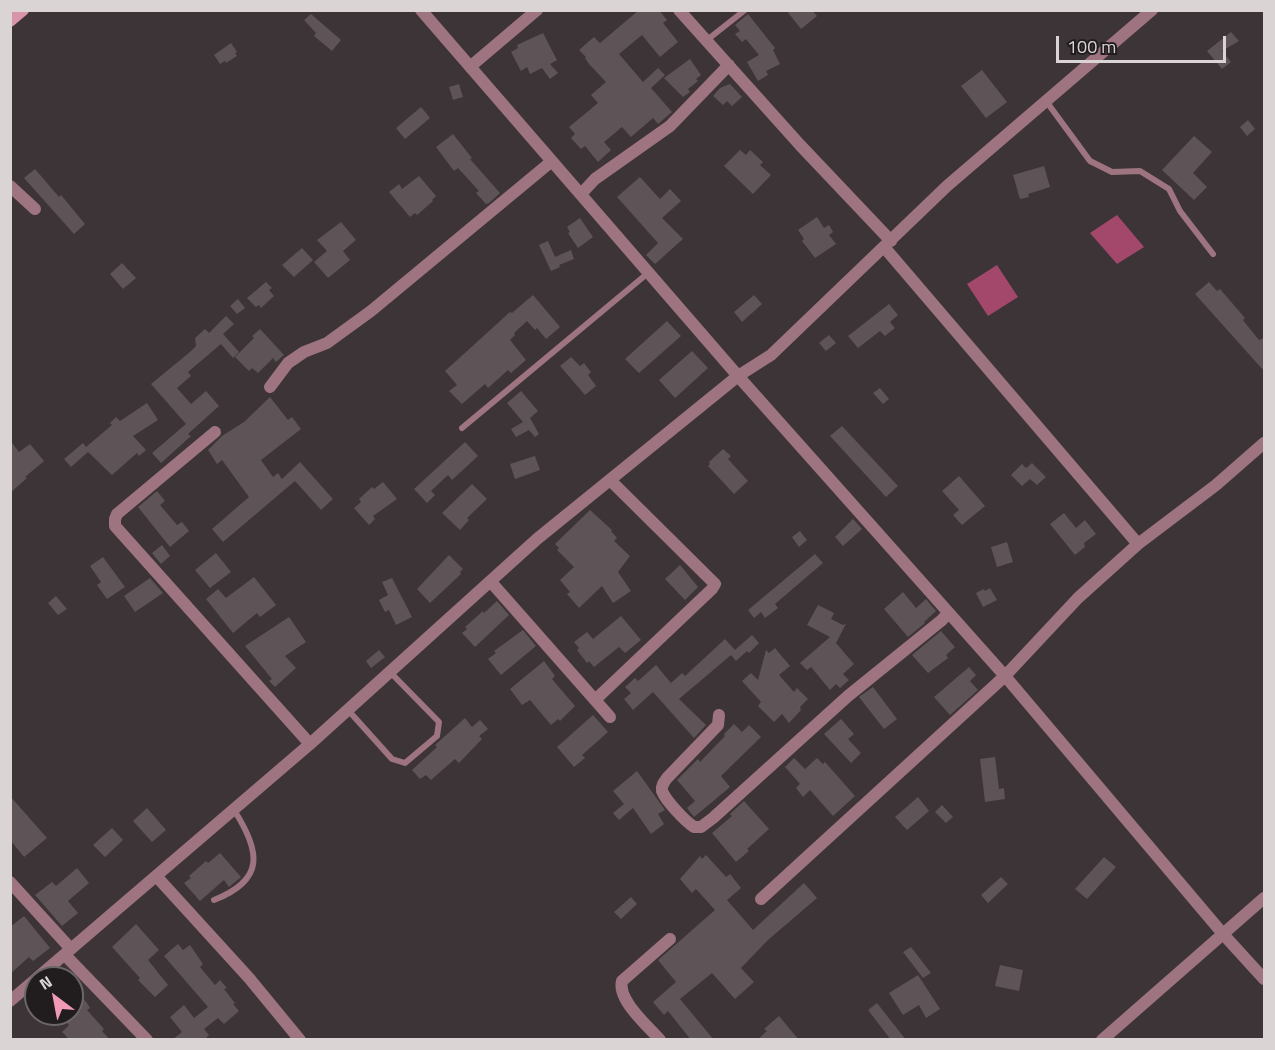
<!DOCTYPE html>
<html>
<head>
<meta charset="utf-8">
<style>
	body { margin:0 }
	#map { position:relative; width:1275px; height:1050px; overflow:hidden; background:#3d3437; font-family:"Titillium Web",sans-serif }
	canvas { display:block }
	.frame { position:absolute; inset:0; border:12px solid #dad4d5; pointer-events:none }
	.north { position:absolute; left:24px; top:966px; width:60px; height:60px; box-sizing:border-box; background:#211d1e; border:2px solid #6b6667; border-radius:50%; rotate:328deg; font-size:16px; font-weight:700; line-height:24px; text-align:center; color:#dad4d5 }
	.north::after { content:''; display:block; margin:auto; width:21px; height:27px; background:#f09ab6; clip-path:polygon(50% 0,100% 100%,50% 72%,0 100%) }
	.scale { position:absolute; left:1056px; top:36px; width:170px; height:27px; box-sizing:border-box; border:3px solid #dad4d5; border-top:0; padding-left:8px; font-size:18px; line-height:21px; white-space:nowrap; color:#dad4d5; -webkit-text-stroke:4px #211d1e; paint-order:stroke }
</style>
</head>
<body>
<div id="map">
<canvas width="1275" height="1050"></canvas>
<div class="frame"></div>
<div class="north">N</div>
<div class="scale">100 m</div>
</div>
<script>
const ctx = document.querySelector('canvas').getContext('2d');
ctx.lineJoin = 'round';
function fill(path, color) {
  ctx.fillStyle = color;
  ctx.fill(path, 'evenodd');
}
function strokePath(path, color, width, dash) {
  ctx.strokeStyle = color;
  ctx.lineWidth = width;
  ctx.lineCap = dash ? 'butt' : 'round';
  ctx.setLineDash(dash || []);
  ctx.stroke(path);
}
fill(new Path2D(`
	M1117,215L1144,247L1117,264L1090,233Z
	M997,265L1018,297L988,316L967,284Z`), '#a3486b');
fill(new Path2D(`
	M639,10H659L667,20L663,23L678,42L660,57L642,35L619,54L643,82L658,68L665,75L651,88L672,112L658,124L653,118L631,137L622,127L604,142L611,150L598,162L585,146L581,149L571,138L575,134L569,127L598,103L591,95L606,82L589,64L585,58L586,57L579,50L594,37L600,43Z
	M786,10H812L817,16L801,29Z
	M311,14L341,40L332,51L314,36L316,33L304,20Z
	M748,14L775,48L773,50L780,64L766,71L768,75L758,81L747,62L759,55L746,39L742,42L735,34L740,31L735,25Z
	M1231,32L1239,41L1222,51L1231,62L1222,69L1207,51Z
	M543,33L557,60L550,64L558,73L550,79L542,68L530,74L527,67L521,71L511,52L518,48L517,45Z
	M231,43L237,52L235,53L237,56L226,63L225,61L220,64L214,55Z
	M690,59L701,75L696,79L698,81L688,89L690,92L683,97L664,78Z
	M982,70L1007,102L986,118L961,86Z
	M459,84L463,97L453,100L449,87Z
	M730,84L742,97L732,106L727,101L723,105L713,96L720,88Z
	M421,107L430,118L405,139L396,128Z
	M1248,120L1255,129L1247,136L1240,127Z
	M453,134L472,158L470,159L500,193L489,203L486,204L476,193L479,191L458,168L454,171L436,147Z
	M1194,136L1212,152L1193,173L1207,187L1194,200L1162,170Z
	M740,150L746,155L750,150L763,162L760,165L771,175L753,194L724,166Z
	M1044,166L1050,187L1028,194L1029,197L1020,199L1013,175Z
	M35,169L59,197L61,195L85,224L74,234L24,178Z
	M419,176L436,196L432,200L433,201L417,215L415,213L410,217L389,192L399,184L402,189Z
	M640,177L660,199L670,189L681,201L662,218L683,239L655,264L646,255L658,243L617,197Z
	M817,217L824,228L829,225L833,232L829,235L836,244L815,258L802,241L804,239L798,230Z
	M580,218L593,237L578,248L568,233L570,232L567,227Z
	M341,222L356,240L343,251L350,260L328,278L314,262L327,251L317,240Z
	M548,241L555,257L571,250L574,259L559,265L560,267L551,271L539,245Z
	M302,248L313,260L294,277L282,265Z
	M122,263L136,278L123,289L110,274Z
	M266,282L272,288L269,290L274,296L261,308L259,305L256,307L247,298Z
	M1209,282L1217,291L1220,289L1245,318L1243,320L1246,324L1259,340L1264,338V371L1195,294Z
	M533,295L560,327L546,339L537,328L535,330L527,321L514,333L515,335L510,340L526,360L511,373L508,370L488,388L485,384L462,404L449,391L457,385L445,371L510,312L512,313Z
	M754,295L762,304L742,322L734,312Z
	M238,299L245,308L237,314L230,306Z
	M889,304L898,315L890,322L895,328L885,336L880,331L858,348L848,336Z
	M226,316L234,324L223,334L239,352L233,358L221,344L188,372L191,376L177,388L191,404L206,391L219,406L188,434L191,436L161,463L152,453L186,424L151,384L190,352L196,346L195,338L205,329L209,333Z
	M667,321L681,336L639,373L625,359Z
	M260,329L284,355L276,362L273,358L258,373L252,368L249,371L235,357L254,338L252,336Z
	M829,335L836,343L826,351L819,343Z
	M692,351L708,368L675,398L659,380Z
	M571,357L580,366L584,363L591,372L588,375L596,386L585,395L560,366Z
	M880,388L889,399L883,404L873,393Z
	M521,391L538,411L530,418L539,434L535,437L529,430L516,437L511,429L523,422L507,403Z
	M270,397L288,420L292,417L301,429L261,460L273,477L278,473L282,479L300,462L333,499L321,510L295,481L223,542L212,529L249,497L222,460L217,464L208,450L222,436L244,422Z
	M147,403L158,420L133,436L146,450L139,456L137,453L112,475L88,452L71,467L64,459L83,443L86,447L112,425L110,423L116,417L120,421Z
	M842,426L898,486L886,497L830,436Z
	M10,440L19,452L30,444L44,461L25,477L27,478L10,493Z
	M465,442L478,456L452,480L448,475L431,491L435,495L427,503L414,489Z
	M723,449L731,456L728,459L748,481L734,494L708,466L710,464L709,462Z
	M535,456L540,470L515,479L510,464Z
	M1032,463L1046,477L1037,485L1030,479L1022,486L1011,475L1022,464L1026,468Z
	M959,476L985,506L962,525L953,515L959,510L942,491Z
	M383,482L397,499L373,516L375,519L369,525L354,508L361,502L359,499L372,487L374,489Z
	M472,484L487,499L467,518L469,520L460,530L442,513Z
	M157,491L165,501L160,505L177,525L182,522L189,531L170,547L138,507Z
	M590,510L612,530L611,531L617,538L614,541L630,556L618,572L631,591L613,603L602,586L579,608L567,594L570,592L560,580L574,567L557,550L559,548L555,544Z
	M1064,513L1076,528L1085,520L1096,534L1084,543L1085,547L1075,555L1050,524Z
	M853,519L862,529L843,546L835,537Z
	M800,531L807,540L799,547L792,537Z
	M1007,542L1013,562L997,567L991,547Z
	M162,545L170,556L161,564L152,553Z
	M216,553L231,572L210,588L195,570Z
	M815,554L823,563L775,604L778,608L765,618L761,612L754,618L748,610Z
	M449,555L463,569L460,572L461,574L430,603L417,589Z
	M103,557L125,587L107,599L97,585L101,582L90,566Z
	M680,565L698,587L685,600L665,579Z
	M254,577L276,605L260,617L257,613L233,633L206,599L218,589L226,598Z
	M150,578L163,593L135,612L124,596Z
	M392,578L412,617L396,625L389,610L385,612L379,600L388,595L382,582Z
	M990,588L997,600L983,607L976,593L984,589L985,591Z
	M903,592L916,608L926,599L936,611L924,622L925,623L908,637L884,609Z
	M56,596L67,609L58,615L48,603Z
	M497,601L509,615L475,647L462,633L467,629L465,627L483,611L484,613Z
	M818,605L834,613L831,619L843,625L846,624L836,643L854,664L843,674L849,680L840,688L836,684L830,690L811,667L807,670L800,663L830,637L807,625Z
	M621,616L641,640L625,653L619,647L594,667L589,661L587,663L577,650L579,648L574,642L587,632L593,639Z
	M289,617L306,642L285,656L296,668L275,687L269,681L272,679L245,646Z
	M523,630L536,646L501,675L488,659L496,653L494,651Z
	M941,631L955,647L946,655L948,658L928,673L912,655Z
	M752,635L759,643L749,653L747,651L736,661L731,655L679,699L706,725L694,738L653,692L633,710L624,699L631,693L625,687L635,678L638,681L656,665L671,683L682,673L685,676L725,639L735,650Z
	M775,648L790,666L779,675L794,692L797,688L808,699L800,707L801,710L789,723L782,714L774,722L758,706L761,702L742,681L751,673L758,680L766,650L769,653Z
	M379,650L385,657L371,668L366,661Z
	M544,661L555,676L552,679L575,706L560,721L558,719L551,725L530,700L522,705L510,689Z
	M969,667L976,675L970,681L978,690L950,715L934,697Z
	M873,687L897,719L884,729L859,697Z
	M593,715L608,732L582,755L585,758L574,767L557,747Z
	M465,718L472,727L480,720L488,729L479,736L482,739L459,763L455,759L431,780L426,775L420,779L412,770L437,747L435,745Z
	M841,719L854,734L848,739L861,753L851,763L824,734Z
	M734,724L742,732L749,725L761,737L721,776L730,787L694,817L687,808L695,801L677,780L698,759L700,762L725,736L724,734Z
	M995,757L999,789L1004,788L1005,799L985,802L980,759Z
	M794,758L805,769L817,758L823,764L825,762L855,796L833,816L810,790L803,797L796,788L800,784L785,767Z
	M637,771L665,810L658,814L664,824L651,834L633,808L619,820L613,813L624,804L613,791Z
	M10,796L47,838L24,857L10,840Z
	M918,797L929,811L907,830L895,817Z
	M744,801L769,829L747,849L749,851L736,862L712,833L732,816L730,814Z
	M942,805L953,817L946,823L935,812Z
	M147,808L166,830L152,842L133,821Z
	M112,828L123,840L105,857L93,845Z
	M220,853L241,877L229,887L224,880L200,901L184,883L191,878L189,876L206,861L208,863Z
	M706,855L726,877L730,874L741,888L727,900L753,930L804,883L817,898L768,940L741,968L754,982L735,999L712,973L680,999L714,1040H691L668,1011L664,1015L653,1002L676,982L658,960L715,910L696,889L692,893L680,879L700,856L702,859Z
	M1104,857L1116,867L1087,899L1075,889Z
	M77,868L89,883L68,901L78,913L62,926L35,895L52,882L56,886Z
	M1001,877L1008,884L988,903L981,895Z
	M631,897L637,904L621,919L614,912Z
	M24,916L50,948L33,961L29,957L10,974V927Z
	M136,924L159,950L148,960L168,985L155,997L138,980L140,978L112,947Z
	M178,944L183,950L190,945L203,964L200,967L215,985L220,980L227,988L224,989L235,1003L233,1004L239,1011L224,1024L218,1018L204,1029L209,1035L204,1040H172L182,1032L170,1017L184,1005L194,1018L208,1007L164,956Z
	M911,947L931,973L923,978L903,952Z
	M1000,965L1023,970L1019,991L995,986Z
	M918,975L940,1009L926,1018L919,1005L903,1015L889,993Z
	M72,986L87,1003L90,1008L87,1010L104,1029L102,1031L110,1040H70L62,1032L69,1025L60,1014H72Z
	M877,1003L899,1031L906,1040H891L868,1010Z
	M779,1016L799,1040H757L767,1031L764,1029Z`), '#5e5457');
strokePath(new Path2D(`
	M707,40L745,10
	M1046,101L1090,161L1112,172L1140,171L1169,189L1180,211L1213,254
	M462,428L648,273
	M348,710L392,759L405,763L437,736L439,722L390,672
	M214,900C265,880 261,852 234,810`), '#9e7481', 6);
strokePath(new Path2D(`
	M421,10L738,376L1005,676L1223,934L1264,979
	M679,10L800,145L891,241
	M471,66L537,10
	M10,186L35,209
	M581,194L595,179L670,126L729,65
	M884,247L1138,544
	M270,387L288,363L304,352L327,343L371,311L552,161
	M215,432L117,514L115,519V526L310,744
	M491,582L610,717
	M595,700L712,589L715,584L610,480
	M719,715L718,725L667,778C664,782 661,786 662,791C666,801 685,821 694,827H701L713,818L848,696L942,620L948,613
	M157,877L249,978L300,1040
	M10,882L71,949
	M761,899L1005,676L1078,598L1138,544L1216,485L1264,443
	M65,955L147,1040
	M37,978L310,744L537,539L738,376L771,355L947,186L1152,10
	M10,1001L36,979
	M660,1040C648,1026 617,1000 622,981L670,939
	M1102,1040L1264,898`), '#9e7481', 12);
strokePath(new Path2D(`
	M10,21L23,10`), '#d895aa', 12);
</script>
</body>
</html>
